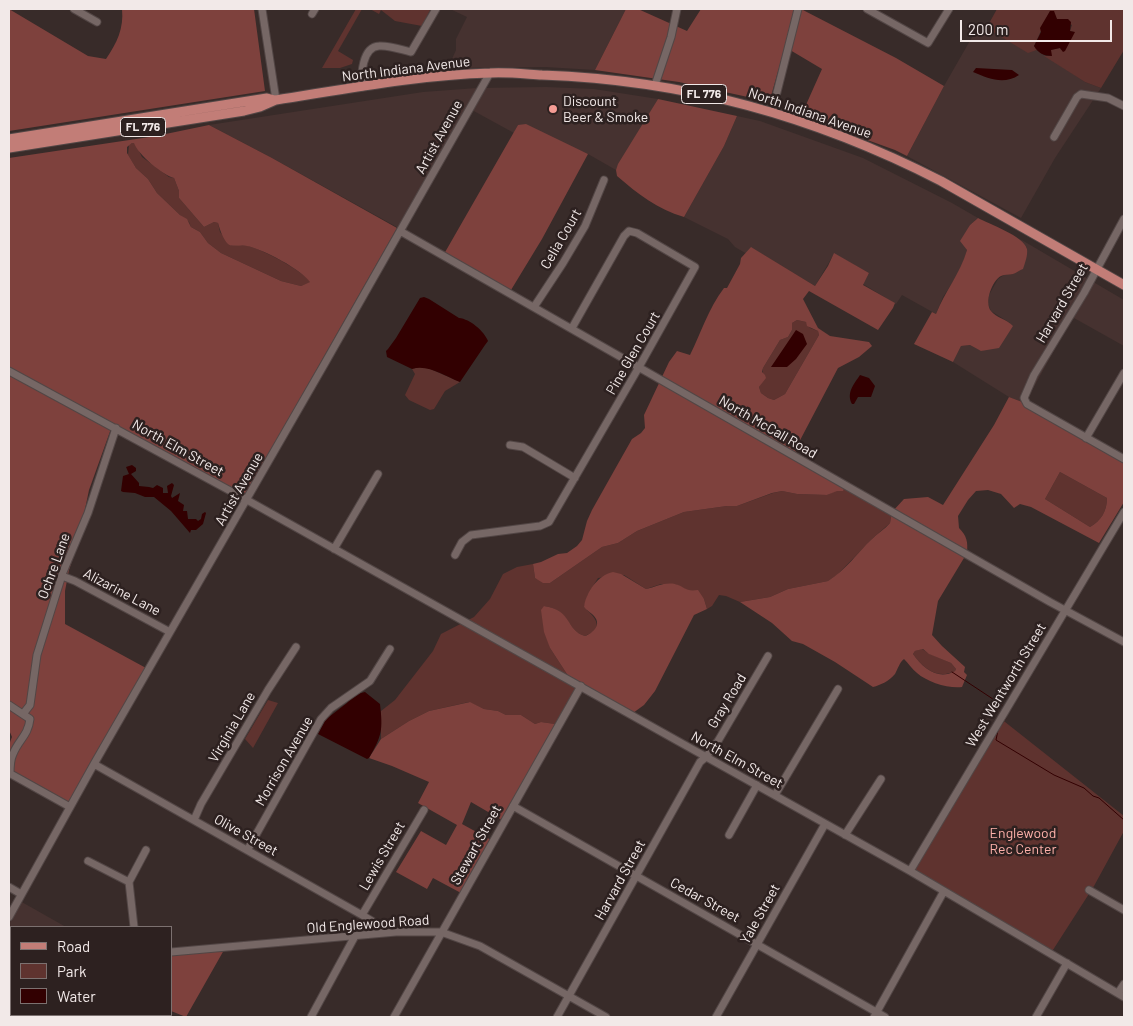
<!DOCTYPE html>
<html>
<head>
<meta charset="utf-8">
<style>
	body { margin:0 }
	#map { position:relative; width:1133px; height:1026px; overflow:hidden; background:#382b29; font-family:Barlow,sans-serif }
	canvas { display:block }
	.frame { position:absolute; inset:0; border:10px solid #f2e9e8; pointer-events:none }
	.legend { position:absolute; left:10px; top:926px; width:162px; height:90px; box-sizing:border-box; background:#2d2120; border:1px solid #7c7170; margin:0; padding:6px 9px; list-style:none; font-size:15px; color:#f2e9e8 }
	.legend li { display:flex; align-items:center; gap:10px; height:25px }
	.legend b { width:25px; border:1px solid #7c7170 }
	.scale { position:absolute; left:960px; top:20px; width:152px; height:22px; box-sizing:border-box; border:2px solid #f2e9e8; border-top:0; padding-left:6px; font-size:15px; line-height:18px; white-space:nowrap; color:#f2e9e8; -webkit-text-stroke:4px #2d2120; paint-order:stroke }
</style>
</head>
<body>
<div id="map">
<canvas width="1133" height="1026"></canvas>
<div class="frame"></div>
<ul class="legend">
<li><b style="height:6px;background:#c27d77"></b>Road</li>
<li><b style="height:14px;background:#5f332f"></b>Park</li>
<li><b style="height:14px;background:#320001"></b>Water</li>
</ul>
<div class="scale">200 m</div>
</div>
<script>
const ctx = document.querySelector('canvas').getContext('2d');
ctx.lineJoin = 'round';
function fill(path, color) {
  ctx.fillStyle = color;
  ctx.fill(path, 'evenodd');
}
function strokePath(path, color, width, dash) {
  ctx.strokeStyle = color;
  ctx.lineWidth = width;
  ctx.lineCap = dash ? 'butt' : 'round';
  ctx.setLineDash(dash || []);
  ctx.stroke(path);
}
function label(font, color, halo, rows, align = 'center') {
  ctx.font = font + ' Barlow,sans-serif';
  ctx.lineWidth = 5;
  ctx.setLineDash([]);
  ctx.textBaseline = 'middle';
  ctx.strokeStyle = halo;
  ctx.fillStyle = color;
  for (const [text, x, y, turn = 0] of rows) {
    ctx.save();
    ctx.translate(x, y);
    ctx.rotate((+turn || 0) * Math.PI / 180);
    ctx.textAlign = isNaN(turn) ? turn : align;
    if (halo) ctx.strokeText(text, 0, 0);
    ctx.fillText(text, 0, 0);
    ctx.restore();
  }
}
fill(new Path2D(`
	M450,9H626L595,70L545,67L448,68L456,50V39L467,17Z
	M987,27L988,29L1028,52L1037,50L1085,82L1101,88L1055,158L1021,218L907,156L944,86L975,32L983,35Z
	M546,87L594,89L658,99L616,170L588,154L518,125L514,133L472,110L404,231L272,158L209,125L423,92L477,88Z
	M737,116L760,121L863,158L952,203L978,218L970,225L964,244L967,250L963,263L958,274L943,297L936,314L902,295L896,304L894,303L863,284L869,273L834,254L815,286L752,248L747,254L735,247L728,239L684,217L724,146Z
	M1020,239L1124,300V346L1074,318L1067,327L1025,403L1009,397L953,362L961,346L970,345L982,351L1010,323L991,311L988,304L989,295L998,279L1004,275L1013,274L1027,248Z
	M20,901L66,927H11V962L9,961V919Z`), '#463230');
fill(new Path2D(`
	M356,9H362L338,51L353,60L352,64L340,68H322Z
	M370,9H429L430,10L422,26L395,21L381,10L379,14Z
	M997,9H1124V50L1101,88L1085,82L1044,56H1051L1050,50L1060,48L1061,50L1074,32L1070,31L1072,25L1062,19H1057L1050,11L1034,46L1037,50L1028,53L988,29L987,27Z
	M132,143H135L142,157L169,177L174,178L179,191V198L204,227L214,222L218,223L220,232L232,246C238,245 243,245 248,246C264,250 301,270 311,282L301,286L281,281L221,253L208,243L200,232L191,227L189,222L180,215L157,193L148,179L136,168L128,155L129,145Z
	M797,320L806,322L810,328L818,331L819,335L785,394L774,400L768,398L761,393L759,387L762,382L763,368L780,340L788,337L792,330V323Z
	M419,367L428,368L460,382L445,391L434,409L430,410L409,400L405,395L415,374L412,369Z
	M1060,472L1107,498C1107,511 1101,521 1090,527L1045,499Z
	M845,486L892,512L890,523L873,538L837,575L828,581L788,589L770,597L740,602L726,596L719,595L712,606L707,609L704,599L675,584H661L646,589L624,575L598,578L588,594L584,607C591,615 597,617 597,628L593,632L585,636C565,630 572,610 544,606L550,648L576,688L555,724L541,722L535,724L521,715H506L498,711L484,709L469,702L429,711L409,721L381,739V711L395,700L433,651L441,634L474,617L490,599L503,574L517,567L533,564L535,578L550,583L602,547L618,543L637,531L684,512L727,506H737L773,493L782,491L797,494L827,495Z
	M922,649L930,654L951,663L956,669L955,671C937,680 923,668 913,654L915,651Z
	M268,700L278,703L253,748L245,739Z
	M1000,718L1124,816V831L1094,886L1051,953L910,871Z`), '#5f332f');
fill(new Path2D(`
	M9,9L88,56L106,59C117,43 124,28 122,9H254L265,91L9,131Z
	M626,9H638L687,31L701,9H801L896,58L944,86L907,156L895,150L801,116L822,69L785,47L769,103L757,99L679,82L595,70Z
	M658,99L737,116L724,146L684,217C657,209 638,194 617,176L616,170L618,164Z
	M526,124L588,154L542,239L511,290L444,254L518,125Z
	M209,125L272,158L397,228L244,497L112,426L89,490L78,543L69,570L65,591V624L146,668L74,805L11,770C8,760 7,747 12,737L9,730V158L156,136ZM132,143H134C138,155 163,175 174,178L179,191V198L204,227L214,222L218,223C220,230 223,239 228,244C233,248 241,244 247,246C263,249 302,270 310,282L301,286L281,281L221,253L208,243L200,232L191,227L187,219L180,215L157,193L148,179L136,168L127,153V147Z
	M978,218C989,224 1024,236 1027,249C1028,255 1025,263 1023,269C1020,270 1016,273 1013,274C1009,275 1005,274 1001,276C992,281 984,302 991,311C996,318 1007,319 1013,326L999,348L981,351L970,345L961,346L953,362L914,344L932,312L936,314C945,291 960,274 967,250L960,241L970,225Z
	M751,247L815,286L828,266L834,253L869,273L863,285L895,303L893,308L878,330L809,291L803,299L818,328L830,336L869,342L872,346L859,357L838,368L797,446L796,460L845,486L843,491H837L827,495L797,494L782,491L772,493L737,506H727L684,512L637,531L618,543L602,547L550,583H543L535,578L533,564L541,562L558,554L567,553L577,546L582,540L587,521L592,510L619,462L632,439L641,433L645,428L644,415L669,362L677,351L690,355C701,333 708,309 724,288H727L740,264L741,258ZM797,320L806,322L807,326L818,331L819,335L785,394L774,400L768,398L761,393L759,387L766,378L765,375L762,372L763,368L780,340L788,337L792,330V323Z
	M1009,397L1025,403L1124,458V502L1099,543L1031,507L1020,504L1014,508L1001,494L988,490L976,491L968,500L958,516L959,528C967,536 968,542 967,553L938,601L932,635L942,646L965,667L964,672L967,675L962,687C949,689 927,682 917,673C912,669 908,663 904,659C899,663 898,669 895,674C889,681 881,685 873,687L835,662L803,644L792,641L772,623L740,602L770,597L788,589L828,581C846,570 857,553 872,539C878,533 885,529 890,523L892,512L904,499L928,497L943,505L994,425ZM1060,472L1107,498C1107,511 1101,521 1090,527L1045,499ZM923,649L929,654L951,663L956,669L955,671C938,681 923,668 913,654L915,651Z
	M613,572L621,574L646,589C656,587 664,582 675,584C686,587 685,592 698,590L704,599L707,609L694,615L655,691L644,705L633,713L576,688L550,648L544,632L541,610L544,606C573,610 565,630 585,636C593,633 602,625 594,616C592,613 587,611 584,607C586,592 598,575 613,572Z
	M470,702L484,709L498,711L506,715H521L535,724L541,722L555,724L502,820L471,802L462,824L491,840L461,893L433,878L427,889L396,872L421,831L446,845L457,825L418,803L429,782L392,766L369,758L381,739L409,721L429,711Z
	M224,950L186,1017L171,1011V955Z
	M18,1015H160L158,1017H18Z`), '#7e413d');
fill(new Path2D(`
	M1050,11H1054L1057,19H1068L1071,22L1070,31L1075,32L1065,51L1063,52L1060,48L1051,50L1052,56C1044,56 1038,53 1034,46L1041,32L1040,28Z
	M976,68L1012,70L1019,75C1004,85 989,79 973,72Z
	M424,297L429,299L459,318C470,319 484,331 488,341L485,345L460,382C444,376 428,364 412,369L387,357L386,351L388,349L396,338L420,298Z
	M796,330L803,334L807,344L796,359L787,367H771Z
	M860,375L869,378L875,386L871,397H858L854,404H852C846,393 854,384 860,375Z
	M132,465L136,468V471L131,474L139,483V486L149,487L153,488L157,485L163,488V493H168L167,486L172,483L174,485L171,496L172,498L180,493L178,501L184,505L183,511H187L188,519H196L198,521L201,519L202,514L205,512L206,513L203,524L196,530H191L190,533L171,511L154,497H145L135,493L123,492L121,491L123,476L129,474L126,467Z
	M365,692L380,704C383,730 382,736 369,758L367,759L318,734L325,720L347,703L353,695Z`), '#320001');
strokePath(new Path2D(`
	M952,672L1002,705
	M1006,718L998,730L996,740L1054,775L1084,788L1093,796L1099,798L1124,820`), '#320001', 1);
const minor = new Path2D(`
	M74,9L97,22
	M262,9L276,100
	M867,9L928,43L949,9
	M312,14L315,9
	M655,85L671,37L677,9
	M362,87C361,75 362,47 379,46C389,45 402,50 411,52L436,9
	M772,112L798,9
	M1054,137L1077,97L1081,94L1108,98L1124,106
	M1124,219L1084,293L1034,375L1024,398L1027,404L1124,459
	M400,231L1050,602L1124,642
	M534,307L563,263L585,226L604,180
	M9,371L247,500L910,871L1124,997
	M1086,438L1124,373
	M510,445L523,447L575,478
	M334,549L378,474
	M455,555L462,542L471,535L540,526L549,522L639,367L695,267L637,233L629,231L624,236L572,328
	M62,576L75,581L170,632
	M9,705L30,719C28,736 19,739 13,754C10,760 10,767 10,774
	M23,714L30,705L37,655L63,572L88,513L116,428
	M94,764L362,915L377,924L381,933
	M9,773L70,807
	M775,795L838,689
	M513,806L885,1017
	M194,820L201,804L268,690L296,647
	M729,835L757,785
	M845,835L881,779
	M248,849L321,719L331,708L370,681L390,649
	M88,861L129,882L134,927
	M910,871L1124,512
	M129,882L146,850
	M9,887L21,894
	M1089,890L1124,910
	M362,915L424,810
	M9,917L94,764L325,363L490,73
	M171,952L396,932H441L480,946L606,1017
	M9,967H11
	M1118,993L1124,984
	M311,1017L355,936
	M394,1017L581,686
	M557,1017L700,762L706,757L718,741L768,656
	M716,1017L825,824
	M874,1017L944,891
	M1036,1017L1067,963`);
const major = new Path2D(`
	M9,139L267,98L275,100
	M9,148L244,111L260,107L276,100C346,89 418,75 490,73C507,72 525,74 542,75C685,80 814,116 941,181L1124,285`);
strokePath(minor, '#524645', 9);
strokePath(major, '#524645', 11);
strokePath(minor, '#766765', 7);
strokePath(major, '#c27d77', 9);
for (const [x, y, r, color] of [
	[553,109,5,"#f59c94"]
]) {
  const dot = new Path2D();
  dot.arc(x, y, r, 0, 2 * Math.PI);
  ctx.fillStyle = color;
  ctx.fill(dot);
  strokePath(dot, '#2d2120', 2);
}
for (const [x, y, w] of [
	[704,94,45],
	[143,127,45]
]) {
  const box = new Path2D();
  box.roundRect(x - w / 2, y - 9.5, w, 19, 4);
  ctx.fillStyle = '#2d2120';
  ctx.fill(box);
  strokePath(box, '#f2e9e8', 1);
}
label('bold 12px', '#f2e9e8', null, [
	["FL 776",704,94],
	["FL 776",143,127]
]);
label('14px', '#f2e9e8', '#2d2120', [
	["North Indiana Avenue",406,69,-7],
	["North Indiana Avenue",810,113,19],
	["Artist Avenue",439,137,-61],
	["Celia Court",561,239,-60],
	["Harvard Street",1062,303,-60],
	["Pine Glen Court",633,353,-60],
	["North McCall Road",768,427,30],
	["North Elm Street",178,448,29],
	["Artist Avenue",239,489,-60],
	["Ochre Lane",54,566,-70],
	["Alizarine Lane",122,592,28],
	["West Wentworth Street",1006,685,-59],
	["Gray Road",727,701,-59],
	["Virginia Lane",232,727,-60],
	["North Elm Street",737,760,29],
	["Morrison Avenue",284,761,-60],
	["Olive Street",246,835,29],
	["Stewart Street",476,845,-61],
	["Lewis Street",382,856,-60],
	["Harvard Street",620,880,-61],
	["Cedar Street",705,900,29],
	["Yale Street",760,914,-61],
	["Old Englewood Road",368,924,-4]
]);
label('14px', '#f2e9e8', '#2d2120', [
	["Discount",563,101],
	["Beer & Smoke",563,117]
], 'left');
label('14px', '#fdb0a9', '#2d2120', [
	["Englewood",1023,833],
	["Rec Center",1023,849]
]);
</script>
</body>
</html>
